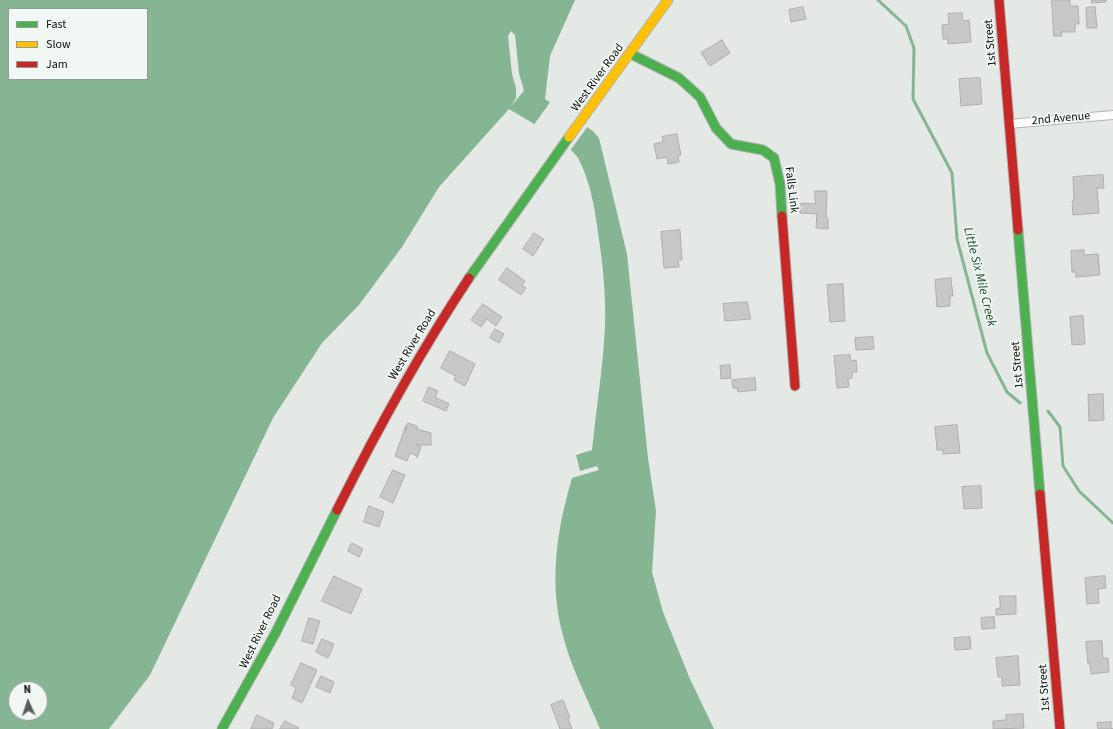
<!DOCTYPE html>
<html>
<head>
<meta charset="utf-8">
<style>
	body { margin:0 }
	#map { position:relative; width:1113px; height:729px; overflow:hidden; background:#e5e9e6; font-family:"Source Sans 3",sans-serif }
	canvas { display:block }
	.legend { position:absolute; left:8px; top:8px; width:140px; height:72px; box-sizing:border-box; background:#f1f7f2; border:1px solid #979b97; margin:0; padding:5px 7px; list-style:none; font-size:12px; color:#0f110f }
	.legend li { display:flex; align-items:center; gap:8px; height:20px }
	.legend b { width:20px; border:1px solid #979b97 }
	.north { position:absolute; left:8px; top:681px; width:40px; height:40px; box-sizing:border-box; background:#f1f7f2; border:1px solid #979b97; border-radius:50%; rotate:357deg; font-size:11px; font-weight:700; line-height:16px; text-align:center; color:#0f110f }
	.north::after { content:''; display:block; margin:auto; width:14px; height:18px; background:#5a5d5a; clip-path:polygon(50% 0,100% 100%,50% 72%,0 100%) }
</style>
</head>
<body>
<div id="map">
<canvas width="1113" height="729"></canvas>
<ul class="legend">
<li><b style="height:5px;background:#4caf50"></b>Fast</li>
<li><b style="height:5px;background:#ffc107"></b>Slow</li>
<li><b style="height:5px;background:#c62828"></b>Jam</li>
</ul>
<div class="north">N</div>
</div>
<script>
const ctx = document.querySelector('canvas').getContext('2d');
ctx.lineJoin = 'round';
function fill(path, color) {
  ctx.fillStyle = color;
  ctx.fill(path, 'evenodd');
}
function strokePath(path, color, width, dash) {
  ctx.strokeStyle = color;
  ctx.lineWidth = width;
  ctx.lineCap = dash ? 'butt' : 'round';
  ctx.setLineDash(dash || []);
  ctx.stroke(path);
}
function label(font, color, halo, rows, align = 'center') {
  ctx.font = font + ' "Source Sans 3",sans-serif';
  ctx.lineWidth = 3.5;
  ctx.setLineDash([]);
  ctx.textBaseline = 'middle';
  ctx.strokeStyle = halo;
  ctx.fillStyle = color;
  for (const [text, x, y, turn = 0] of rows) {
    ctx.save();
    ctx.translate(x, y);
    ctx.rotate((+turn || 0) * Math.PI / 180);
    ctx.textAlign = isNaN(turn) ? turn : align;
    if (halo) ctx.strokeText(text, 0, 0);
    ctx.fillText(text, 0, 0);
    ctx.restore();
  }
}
fill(new Path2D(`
	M0,0H575L550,56L545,99L593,131L599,138L627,254L648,458L656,511L652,572L663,612L690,679L714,729H600C587,697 570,666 562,632C549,580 557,529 572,478L599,470L597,466L580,471L576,455L592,450C596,409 603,368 605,327C606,296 603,264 598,233C595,209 590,180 578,158C570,144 524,118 509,109L439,187L402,247L359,305L322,343L273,418L150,675L109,729H0ZM9,9H147V79H9ZM511,31L515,35L519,73L524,91L511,106L516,98V88L512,74L508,36ZM16,689H40V713H16Z`), '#86b593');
fill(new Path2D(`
	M551,101L588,126L569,152L556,141L533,126Z`), '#e5e9e6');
strokePath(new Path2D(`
	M878,0L906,26L914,48L913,99L952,173L957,239L987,353L1007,392L1020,403
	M1048,411L1060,427L1063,466L1079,491L1113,523`), '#86b593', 3);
const building = new Path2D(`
	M1052,0H1070V6H1078L1079,24H1075V32H1061L1062,36H1054Z
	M1092,0H1106V2L1092,3Z
	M803,7L806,19L791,22L789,10Z
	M1095,7L1097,28H1087L1086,8Z
	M962,13L963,21L969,20L971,42L948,44V39H943L942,25L949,24L948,14Z
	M722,40L730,53L710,66L701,53Z
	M980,78L982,104L961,106L959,79Z
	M677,134L681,155L678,156L679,162L668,164L667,157L657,159L654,144L663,142L662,137Z
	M1103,175L1104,188H1097L1099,213L1073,215L1072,201H1074L1073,177Z
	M815,191H827L826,218H828V229L816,228L817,214L800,213L801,203L815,204Z
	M680,230L682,260H678L679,267L664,268L661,232Z
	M534,233L544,239L533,256L523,249Z
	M1084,250V255L1098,254L1100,275L1076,277V272H1072L1071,251Z
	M507,268L525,281L522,286L526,288L521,295L499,280Z
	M951,278L953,296H950V306L937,307L935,280Z
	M843,284L845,321L830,322L827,285Z
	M747,302L751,319L725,321L723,304Z
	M483,304L502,317L496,326L487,319L481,327L471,320Z
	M1083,316L1085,344L1072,345L1070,317Z
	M495,329L504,334L499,343L490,338Z
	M873,337L874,349L856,350L855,338Z
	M450,351L475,364L465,386L454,380L456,376L441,368Z
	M850,355L851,361L856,360L857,372H852V378L848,379L849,387L837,388L834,356Z
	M730,365L731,378L721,379L720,366Z
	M755,378L756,390L738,392L737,388H733L732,380Z
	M429,387L438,391L435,397L449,404L446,411L423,401Z
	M1103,394L1104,420L1089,421L1088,395Z
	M408,423L417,426V429L431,433V445H416L421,447L417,458V456L410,453L407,461L395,456L406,425V431Z
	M957,425L960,453L943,454V450H937L935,427Z
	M393,470L405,475L393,503L380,497Z
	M981,486L982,508L964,509L962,487Z
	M369,506L384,512L379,527L364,522Z
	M352,543L363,549L359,557L348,551Z
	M334,576L362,589L351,614L322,601Z
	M1105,576L1106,588L1098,589L1099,603L1087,604L1085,578Z
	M1000,596H1016V614L996,615V609L1000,608Z
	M994,617L995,628L982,629L981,618Z
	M309,618L320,621L313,644L302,641Z
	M970,637L971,649L955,650L954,638Z
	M322,639L334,644L328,658L316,652Z
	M1102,641L1103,658H1108L1109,672L1091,674L1090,664H1088L1086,642Z
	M1018,656L1020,685L1002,686V677H998L996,658Z
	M301,663L317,670L302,703L292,698L296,688L291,685Z
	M321,676L334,682L330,693L316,687Z
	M563,700L570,718L568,719L572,729H560L551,705Z
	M1023,714L1024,728L993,729V721L1006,720V715Z
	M257,715L274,723L272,729H251Z
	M285,721L299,728L298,729H280Z
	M1111,722V728L1113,729H1098L1097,723Z`);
fill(building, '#c6c9c7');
strokePath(building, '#acafad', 1);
const street = new Path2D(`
	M1009,124L1113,115`);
const fast = new Path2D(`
	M631,54L679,78L700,97L716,128L731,144L763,150L774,158L780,184L782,216
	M1018,230L1040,494
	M469,278L569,137
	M222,729L275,634L337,510`);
const slow = new Path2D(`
	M569,137L668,0`);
const jam = new Path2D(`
	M999,0L1018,230
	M782,216L795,386
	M1040,494L1060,729
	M337,510C377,430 420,352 469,278`);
strokePath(street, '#b2b5b3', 10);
strokePath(fast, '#b2b5b3', 11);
strokePath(slow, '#b2b5b3', 11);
strokePath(jam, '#b2b5b3', 11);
strokePath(street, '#fbfcfb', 8);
strokePath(fast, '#4caf50', 9);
strokePath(slow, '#ffc107', 9);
strokePath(jam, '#c62828', 9);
label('12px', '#0f110f', '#f1f7f2', [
	["1st Street",991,43,-95],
	["West River Road",598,78,-54],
	["2nd Avenue",1061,119,-5],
	["Falls Link",791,190,83],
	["West River Road",413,345,-59],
	["1st Street",1018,365,-95],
	["West River Road",261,632,-64],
	["1st Street",1045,688,-94]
]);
label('italic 13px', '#1b4c2b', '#f1f7f2', [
	["Little Six Mile Creek",979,277,76]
]);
</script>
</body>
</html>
